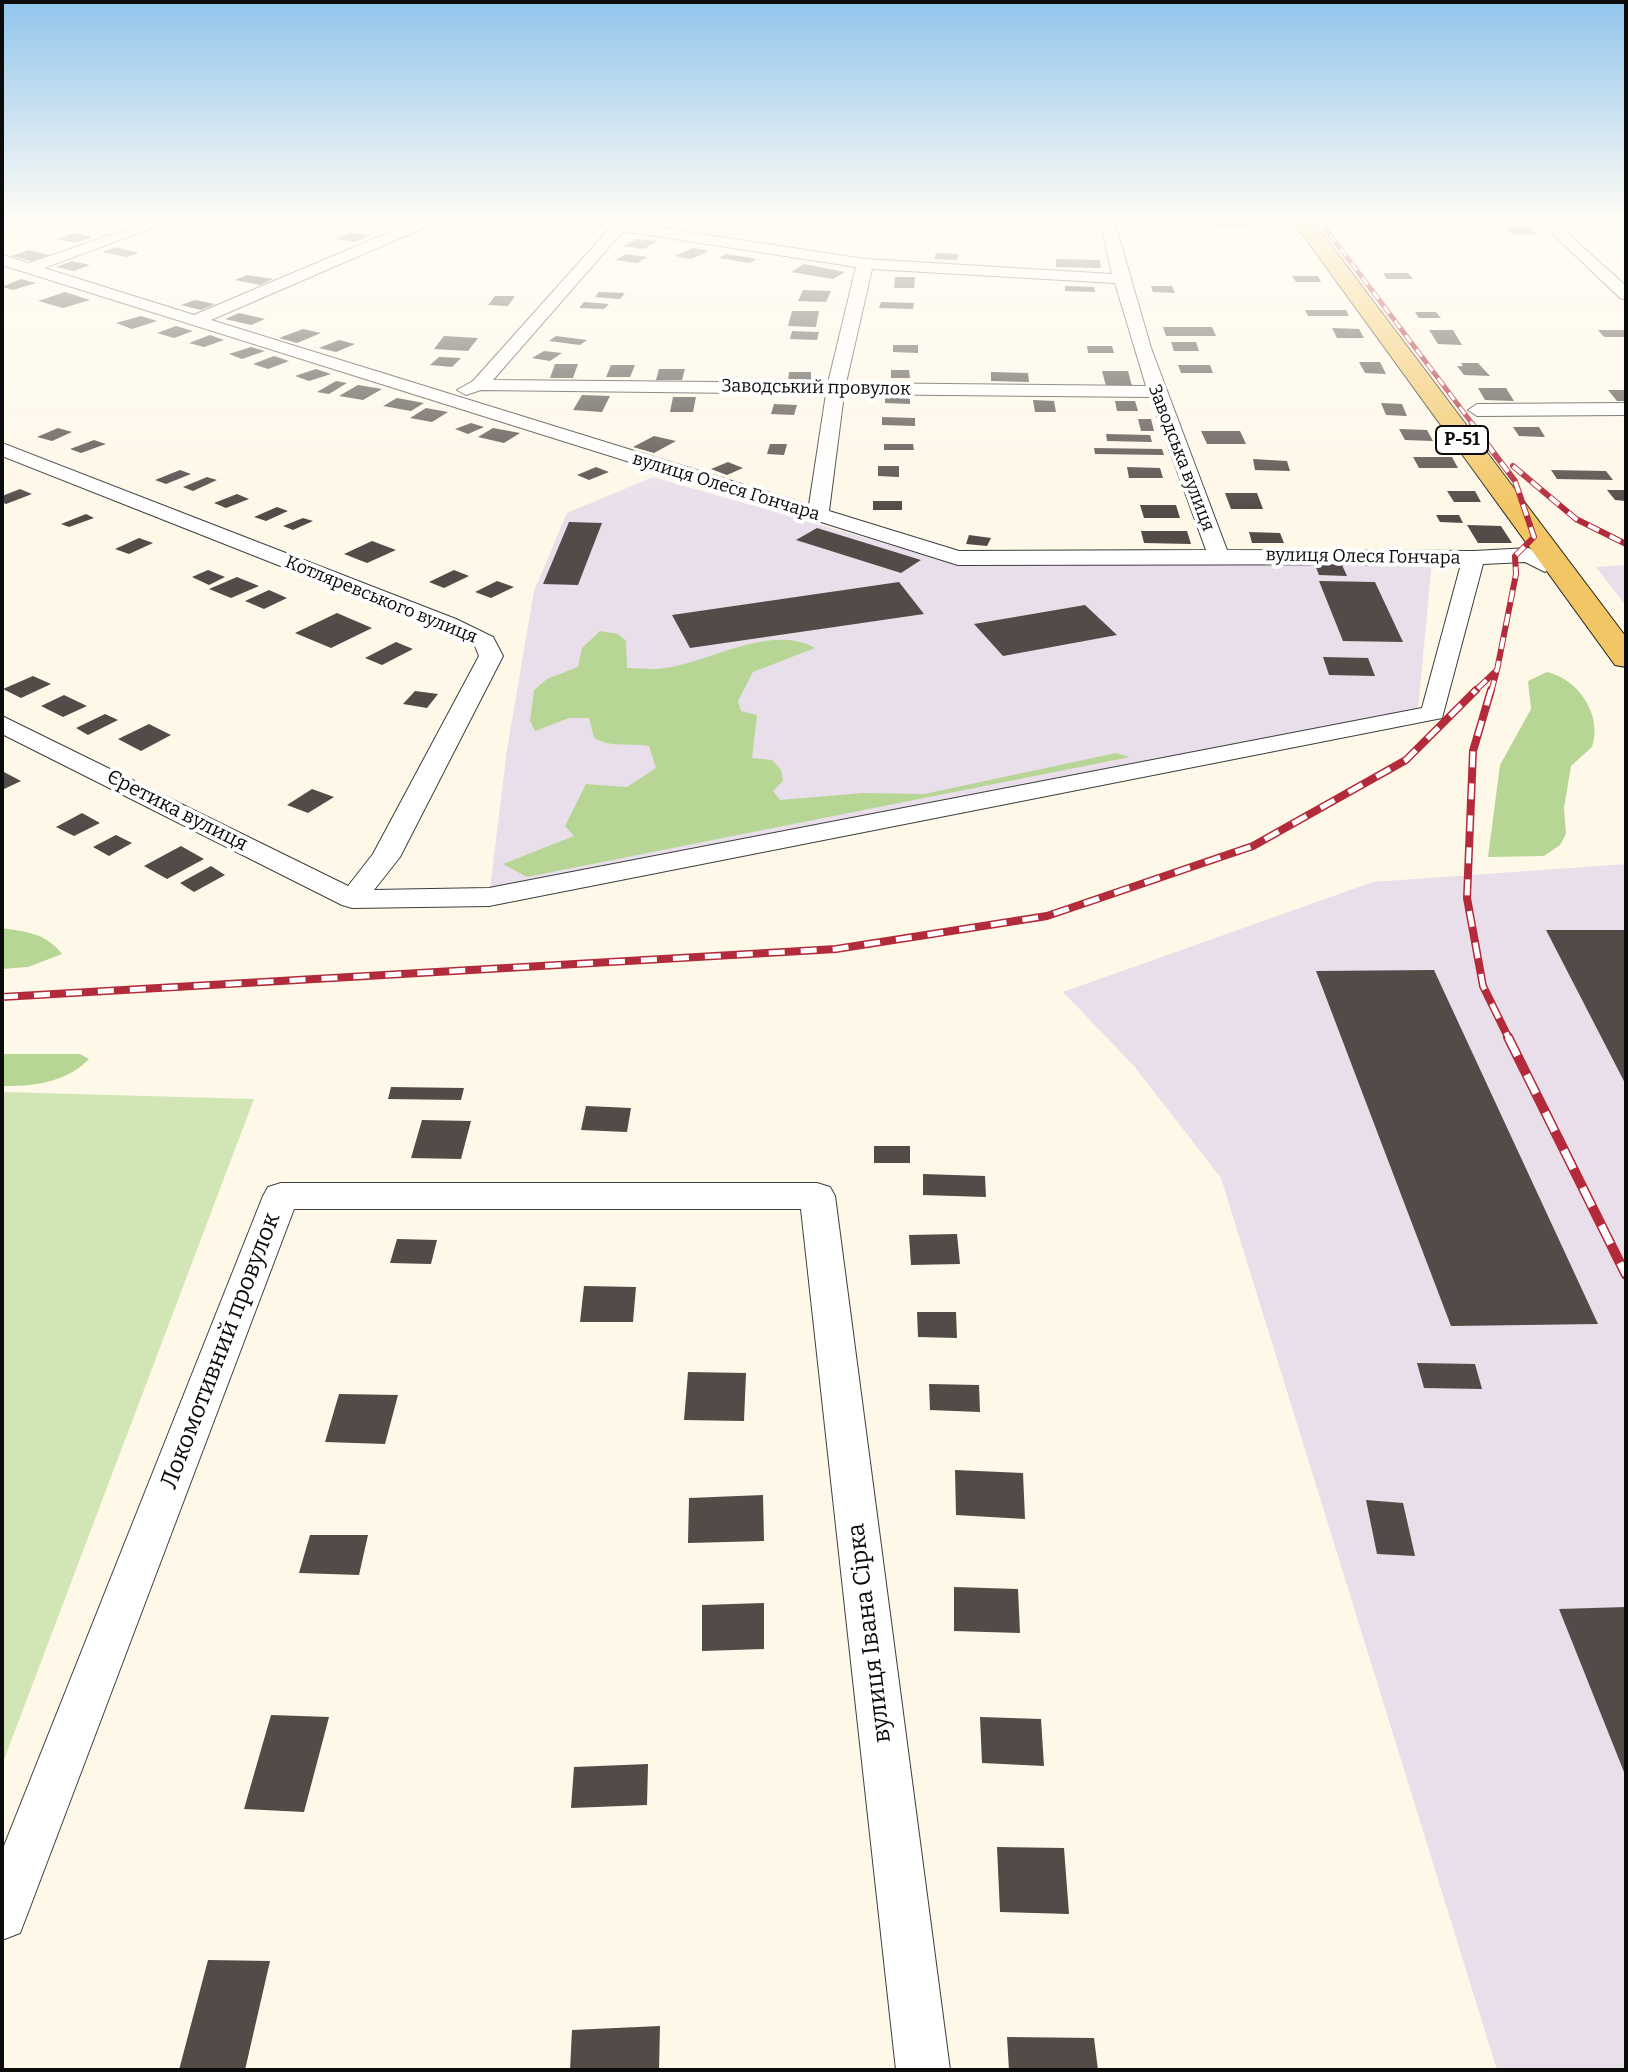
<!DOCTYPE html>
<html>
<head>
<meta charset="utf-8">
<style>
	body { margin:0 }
	#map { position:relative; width:1628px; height:2072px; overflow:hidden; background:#fef8e9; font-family:Bitter,serif }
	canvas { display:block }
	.frame { position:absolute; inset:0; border:4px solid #0b0b0b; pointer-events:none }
</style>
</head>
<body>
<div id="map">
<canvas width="1628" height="2072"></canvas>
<div class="frame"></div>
</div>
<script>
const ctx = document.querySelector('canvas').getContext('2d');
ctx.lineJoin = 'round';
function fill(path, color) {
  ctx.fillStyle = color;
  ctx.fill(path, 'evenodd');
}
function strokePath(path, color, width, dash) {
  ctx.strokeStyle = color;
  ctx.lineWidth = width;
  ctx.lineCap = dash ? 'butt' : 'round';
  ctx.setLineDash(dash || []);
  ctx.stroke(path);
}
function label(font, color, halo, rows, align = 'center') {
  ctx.font = font + ' Bitter,serif';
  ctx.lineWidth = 8;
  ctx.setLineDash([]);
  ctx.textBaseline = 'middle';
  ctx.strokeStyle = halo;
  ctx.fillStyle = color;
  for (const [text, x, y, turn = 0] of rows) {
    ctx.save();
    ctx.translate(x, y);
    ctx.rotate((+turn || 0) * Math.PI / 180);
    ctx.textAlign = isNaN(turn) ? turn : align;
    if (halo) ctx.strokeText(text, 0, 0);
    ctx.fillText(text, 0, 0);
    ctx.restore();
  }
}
fill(new Path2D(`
	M653,477L960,565L1432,562L1418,709L489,897L507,750L534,591L567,513Z
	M1626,565V606L1596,567Z
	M1626,864V2070H1497L1221,1178L1134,1066L1063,992L1373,882Z`), '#e8dfea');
fill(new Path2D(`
	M2,1092L254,1099L2,1765Z`), '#d2e6b5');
fill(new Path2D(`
	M600,631L618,634L626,641L627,668C639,668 653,670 665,668C710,662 771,623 815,648L753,672L738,701L741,711L757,715L752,758L772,760L781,770L783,781L773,791L780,800L863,793L924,794L1116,753L1130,757L527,877L503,864L574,836L565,826L586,784L627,787L656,768L649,746C629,743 612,748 594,738L589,718H569L535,731L530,721L534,690L547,679L578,667L582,648Z
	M1547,672C1578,679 1603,715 1592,747L1571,766L1564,808L1566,834L1560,845L1544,856L1488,857L1500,765L1531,709L1528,681Z
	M2,928C27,932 46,933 62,954L28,967L2,969Z
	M2,1054H80L89,1059C67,1082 33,1087 2,1086Z`), '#b7d695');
fill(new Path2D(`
	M1214,220H1242L1246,226H1218Z
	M1507,228H1531L1537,235L1513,234Z
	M351,232L370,236L356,242L336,239Z
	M74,233L93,237L76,243L57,239Z
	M636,239L657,241L644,249L623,246Z
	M116,247L139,253L126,257L102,252Z
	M693,248L709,251L691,259L675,256Z
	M29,250L50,255L32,261L11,256Z
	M936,253L959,254L957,260L934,259Z
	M626,254L648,257L637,263L615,260Z
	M726,254L757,259L750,263L719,258Z
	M1056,259L1100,260L1101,268L1056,267Z
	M72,261L90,265L74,271L56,267Z
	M804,264L845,272L833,279L791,272Z
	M1383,273H1408L1413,279H1387Z
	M247,275L273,279L260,285L235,280Z
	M1292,276H1318L1321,282H1296Z
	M895,277H915L914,288H894Z
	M21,279L36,283L13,290L2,287Z
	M1065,286L1094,287L1095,292L1065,291Z
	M1151,286H1172L1175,293L1153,292Z
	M803,290L831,291L826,302L798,301Z
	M65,292L90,300L63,308L38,301Z
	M599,292L625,293L620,299L595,297Z
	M495,296H515L508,306L488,305Z
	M195,300L215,304L201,310L181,305Z
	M584,302L609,304L604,309L579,308Z
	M881,302L914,303L913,309L879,308Z
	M1305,310H1346L1349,316H1308Z
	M792,311H819L816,327L788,326Z
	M1415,312H1436L1441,318H1419Z
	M239,313L265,319L251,325L225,319Z
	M141,316L157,321L132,329L116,323Z
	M176,326L193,331L174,338L157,333Z
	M1163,327H1212L1216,336H1166Z
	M1332,328L1359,329L1364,338H1337Z
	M303,329L321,333L297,343L279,338Z
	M1429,330H1453L1462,345L1438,344Z
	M1598,330H1626V337H1604Z
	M792,331L819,332L817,340L790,339Z
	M210,335L224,340L204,347L189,343Z
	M444,336L478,338L468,351L434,349Z
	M556,336L587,340L580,345L549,341Z
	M339,340L355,344L336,352L319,348Z
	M1171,342H1196L1199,351H1174Z
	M893,345H918V353L893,352Z
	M1087,346H1112L1114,353H1088Z
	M251,347L265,351L242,359L229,354Z
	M544,351L562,353L550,361L532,358Z
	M274,356L289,361L268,369L253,364Z
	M439,357L461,358L452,367L430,365Z
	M1359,362H1380L1386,374L1365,373Z
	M1461,363H1478L1490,376L1464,375L1457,366H1463Z
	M555,364H578L573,378H550Z
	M611,365H635L630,377H606Z
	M1178,365H1210L1213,373H1181Z
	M316,369L331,374L309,381L295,376Z
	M659,369H685L682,380H656Z
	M891,370H909L910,378H891Z
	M1102,371H1128L1132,386H1106Z
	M789,372H811V381H788Z
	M991,372L1028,373L1029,382L991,381Z
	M336,381L347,383L329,394L317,392Z
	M358,385L382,389L363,400L339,396Z
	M1478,388H1506L1514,401L1485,400Z
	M1608,390H1626V401H1617Z
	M582,395L610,396L602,412L573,410Z
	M673,397H696L693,412H670Z
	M397,398L424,403L411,411L383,406Z
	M885,398H910V404L885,403Z
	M1033,400L1054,401L1056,412H1035Z
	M1115,401H1135L1138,411H1117Z
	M1381,403L1402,404L1407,416L1386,415Z
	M774,404L797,405L794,415L771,414Z
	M426,408L448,412L432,422L410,418Z
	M882,417L915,418V426L882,425Z
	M1138,419H1151L1154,431H1141Z
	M471,423L484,427L468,434L455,429Z
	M1513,427H1539L1545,437L1519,436Z
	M58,428L72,432L52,441L37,437Z
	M493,428L520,433L504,443L478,437Z
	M1399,429L1427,430L1433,441L1405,440Z
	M1201,431H1240L1246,444H1207Z
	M1106,434L1150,435L1152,442L1107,441Z
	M654,436L676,441L654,453L633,447Z
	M94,440L106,444L81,453L70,449Z
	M770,444H787L784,455L767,454Z
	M884,444H913L914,450H884Z
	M1094,448L1162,449L1164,455L1095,454Z
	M1413,457H1452L1458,468H1419Z
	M1253,459L1287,461L1290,471L1255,470Z
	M728,462L743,468L727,475L711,469Z
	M878,466H899V477L878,476Z
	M596,467L609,472L589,480L577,475Z
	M1127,467L1160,468L1163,478H1129Z
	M180,470L191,474L166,484L155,480Z
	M1551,470L1606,471L1613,480L1557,479Z
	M207,477L217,480L193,491L183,487Z
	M20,489L32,494L6,504L2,502V496Z
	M1607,490H1626V501L1615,500Z
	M1447,491H1475L1481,502H1454Z
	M1225,493H1257L1263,509H1231Z
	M237,494L249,499L226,508L214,503Z
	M873,501H902V510H873Z
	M1140,505H1176L1180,518H1144Z
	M277,507L288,511L266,521L254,517Z
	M86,514L94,518L69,527L61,524Z
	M1436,515H1459L1463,523L1440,522Z
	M303,518L313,521L293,530L283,526Z
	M569,522L602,523L578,585L543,584Z
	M1467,525L1501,526L1512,543H1478Z
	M817,528L921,560L901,573L796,540Z
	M1141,531H1187L1191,544L1144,543Z
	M1249,532L1280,533L1284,543H1252Z
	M969,535L991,538L987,546L966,544Z
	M139,538L153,543L129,554L115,549Z
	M372,541L396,550L367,563L344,554Z
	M1315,565H1342L1347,576L1319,575Z
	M208,570L225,577L209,585L192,577Z
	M454,570L469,576L444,588L429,582Z
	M237,577L259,586L231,598L209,589Z
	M497,581L514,587L491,598L475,592Z
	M1319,581L1375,582L1403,642L1343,641Z
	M899,582L924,614L690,648L672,615Z
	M269,590L287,598L264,609L245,601Z
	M1085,605L1117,635L1003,656L974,624Z
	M337,613L372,628L331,648L295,633Z
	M396,642L413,649L382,665L365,658Z
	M1323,657L1368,658L1375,676L1329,675Z
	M33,676L51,684L21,698L3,689Z
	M415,691L438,694L427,708L403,704Z
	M64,695L87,706L63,717L41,706Z
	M105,714L118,720L88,735L76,728Z
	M149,724L171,735L141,751L118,739Z
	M2,771L21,781L2,790Z
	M312,789L334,797L308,813L287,805Z
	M82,813L100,823L74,836L56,827Z
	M116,835L132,843L109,856L93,847Z
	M181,846L204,859L167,879L144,866Z
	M211,866L225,875L194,892L180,883Z
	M1546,930H1626V1085Z
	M1434,970L1598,1324L1451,1326L1316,971Z
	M391,1087L464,1088L461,1100L388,1099Z
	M586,1106L631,1108L627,1132L581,1130Z
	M422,1120L471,1121L461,1159L411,1158Z
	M874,1146H910V1163H874Z
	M923,1174L985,1176L986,1197L923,1195Z
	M957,1234L960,1264L911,1265L909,1235Z
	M397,1239L437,1240L431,1264L390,1263Z
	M584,1286L636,1287L633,1322H580Z
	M917,1312H956L957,1338L918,1337Z
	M1417,1363L1475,1364L1482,1389L1424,1388Z
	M688,1372L746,1373L744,1421L684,1420Z
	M929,1384L979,1385L980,1412L930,1410Z
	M339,1394L398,1395L385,1444L325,1442Z
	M955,1470L1023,1473L1025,1519L956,1515Z
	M763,1495L764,1541L688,1543L689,1498Z
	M1366,1500L1403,1503L1415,1556L1377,1554Z
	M310,1535H368L359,1575L299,1573Z
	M954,1587L1018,1589L1020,1633L954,1631Z
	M764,1603V1649L702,1651V1605Z
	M1626,1607V1777L1559,1609Z
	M271,1715L329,1717L304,1812L244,1809Z
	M980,1717L1041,1719L1044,1766L982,1763Z
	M648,1764L647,1805L571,1808L574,1767Z
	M997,1847L1064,1848L1069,1914L1000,1912Z
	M208,1960L270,1961L245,2070H179Z
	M660,2026L659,2070H570L572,2030Z
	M1007,2037L1094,2038L1098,2070H1009Z`), '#534b48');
const minor = new Path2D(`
	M154,220H174L44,268L194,315L418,220H437L435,223L211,320L809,505L826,394L481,390L466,395L457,390L473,381L609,229L575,223L573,220H640L636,224L865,259L1112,274L1100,220H1114L1151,348L1227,550L1474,551L1529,548L1556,565L1545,572L1525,562L1483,564L1442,718L489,906L352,908L342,905L2,734V716L348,886L373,854L479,656L475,646L440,629L2,456V443L456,619L493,637L503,656L400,857L374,890L489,888L1422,708L1461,564L958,565L2,265V255L29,263ZM623,231L856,267L828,383L493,380ZM872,269L1115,283L1146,386L846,383ZM844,394L1150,397L1206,550L959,551L829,511Z
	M1538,220H1553L1626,286V300L1620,298Z
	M1626,403V415L1477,416L1468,410L1477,404Z
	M281,1183H817L830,1187L835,1196L950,2070H896L801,1209H294L27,1915L20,1933L2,1940V1851L263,1196L268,1187Z`);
const major = new Path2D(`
	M1292,220H1312L1626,637V667L1615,665Z`);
strokePath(minor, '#3e3e3e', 2);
strokePath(major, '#1c1c1c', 2);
fill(minor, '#fff');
fill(major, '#f2c665');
const railFar3 = new Path2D(`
	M1319,220L1474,426`);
const railFar2 = new Path2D(`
	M1472,424L1515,481L1534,537L1515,556L1516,574L1497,670L1474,692
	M1513,466L1576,519L1626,544
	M1491,692L1496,674`);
const railFar1 = new Path2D(`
	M1491,690L1473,751L1467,898L1483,986L1509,1039
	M2,997L836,949L1047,916L1253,846L1406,760L1476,690`);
const rail = new Path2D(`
	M1508,1037L1626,1275`);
strokePath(railFar3, '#b32a3a', 5);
strokePath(railFar2, '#b32a3a', 6);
strokePath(railFar1, '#b32a3a', 8);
strokePath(rail, '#b32a3a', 10);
strokePath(railFar3, '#fff', 3, [9]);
strokePath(railFar2, '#fff', 4, [12]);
strokePath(railFar1, '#fff', 5, [16]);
strokePath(rail, '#fff', 7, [21]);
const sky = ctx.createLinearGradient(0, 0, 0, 510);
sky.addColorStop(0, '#91c5ec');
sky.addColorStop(0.43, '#fffcf5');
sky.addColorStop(1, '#fffcf500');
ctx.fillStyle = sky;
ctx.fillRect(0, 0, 1628, 510);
label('18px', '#0b0b0b', '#fff', [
	["Заводський провулок",816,388,1],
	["Заводська вулиця",1181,458,69],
	["вулиця Олеся Гончара",726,487,17],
	["вулиця Олеся Гончара",1363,557,1],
	["Котляревського вулиця",381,600,22]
]);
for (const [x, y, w] of [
	[1462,440,52]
]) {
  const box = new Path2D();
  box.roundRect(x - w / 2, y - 14, w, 28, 6);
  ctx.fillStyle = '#fff';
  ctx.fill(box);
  strokePath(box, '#0b0b0b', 2);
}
label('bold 18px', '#0b0b0b', null, [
	["Р-51",1462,440]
]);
label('20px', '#0b0b0b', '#fff', [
	["Єретика вулиця",177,811,27]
]);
label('24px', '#0b0b0b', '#fff', [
	["Локомотивний провулок",221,1351,-69],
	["вулиця Івана Сірка",870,1633,-97]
]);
</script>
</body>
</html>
